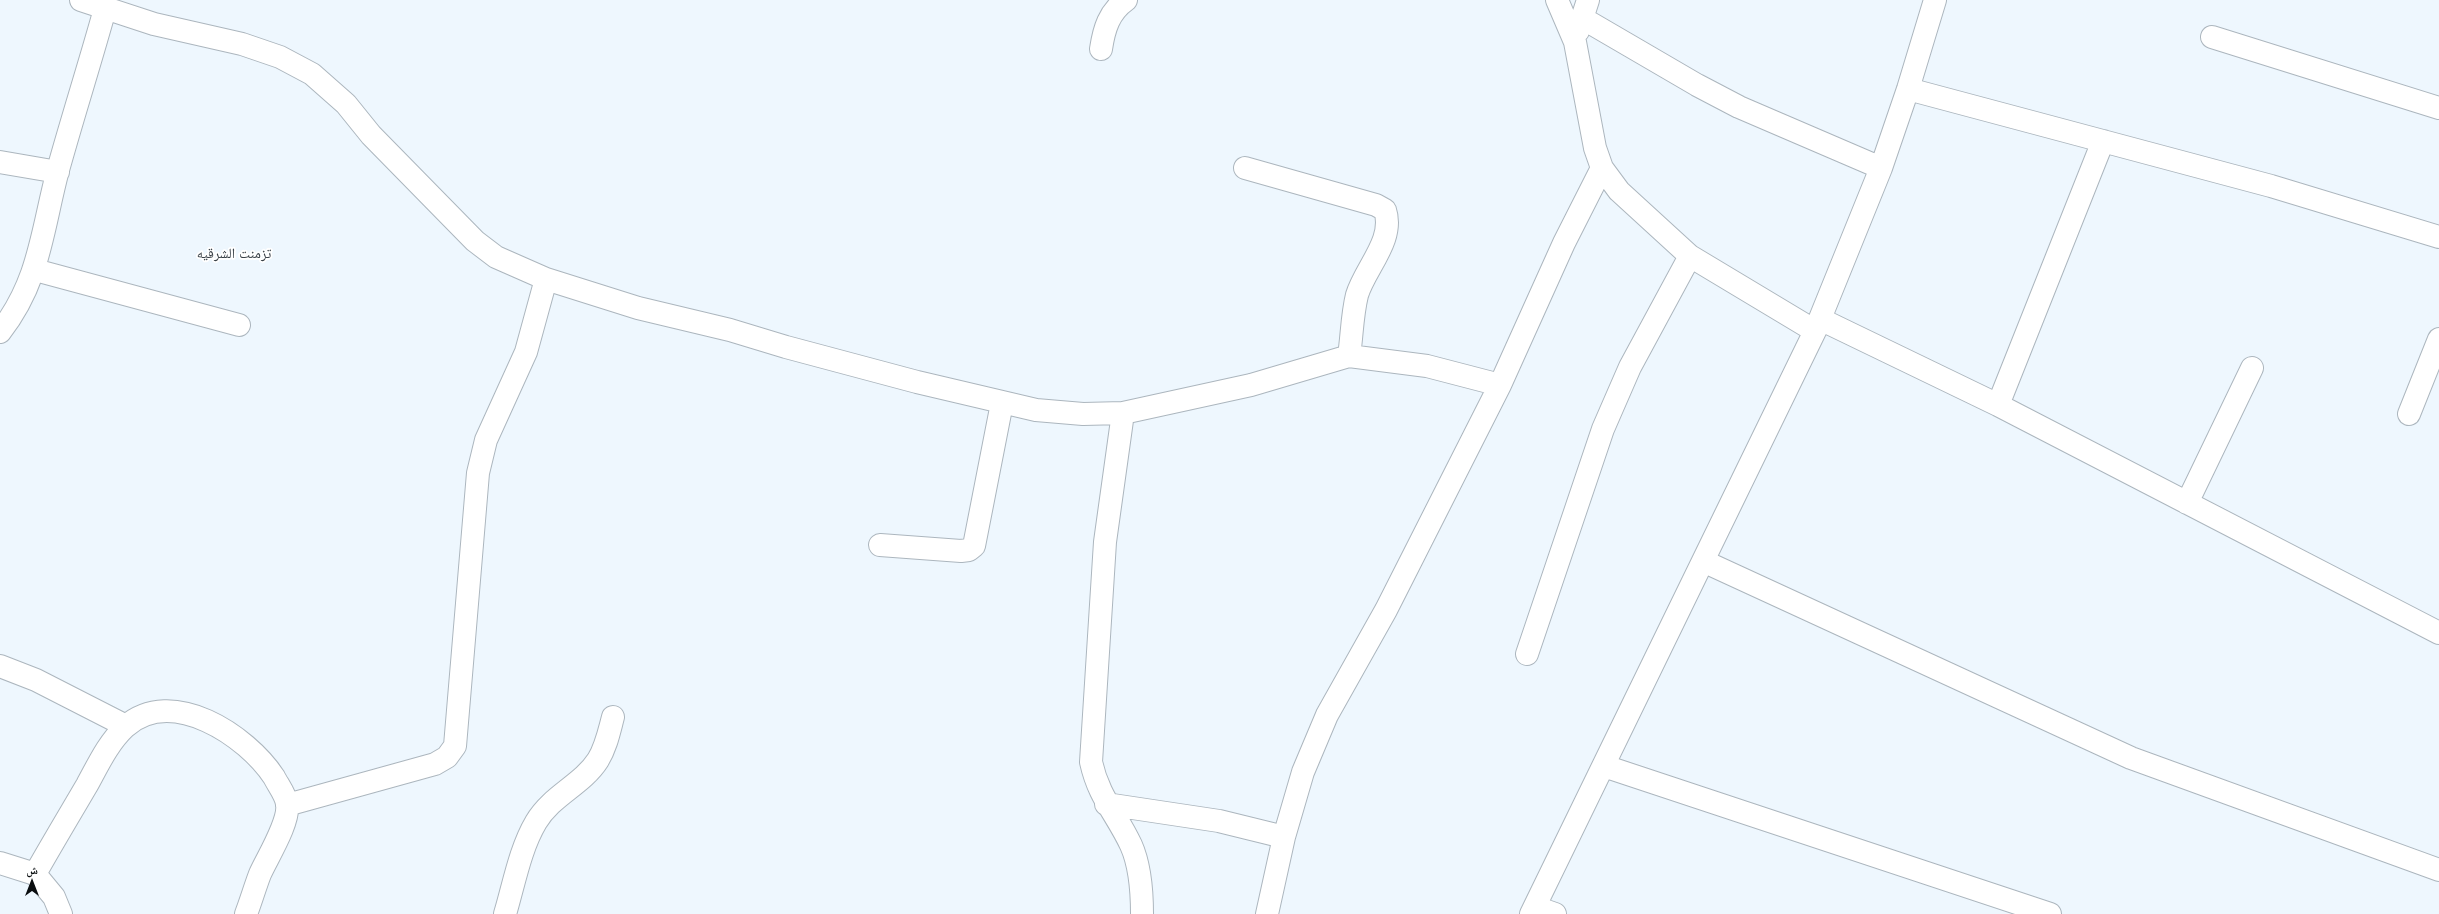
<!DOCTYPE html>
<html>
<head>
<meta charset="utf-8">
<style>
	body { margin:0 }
	#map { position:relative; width:2439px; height:914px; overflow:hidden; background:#eef7fe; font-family:Arial,"Noto Naskh Arabic",sans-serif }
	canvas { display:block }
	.north { position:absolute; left:12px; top:862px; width:40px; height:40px; -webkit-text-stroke:3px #fff; paint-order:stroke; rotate:0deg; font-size:11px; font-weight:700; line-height:16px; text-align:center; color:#0a0e10 }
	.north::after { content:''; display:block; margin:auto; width:14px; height:18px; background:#0a0e10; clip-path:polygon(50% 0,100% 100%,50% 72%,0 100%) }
</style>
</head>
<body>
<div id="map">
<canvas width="2439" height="914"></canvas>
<div class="north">ش</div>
</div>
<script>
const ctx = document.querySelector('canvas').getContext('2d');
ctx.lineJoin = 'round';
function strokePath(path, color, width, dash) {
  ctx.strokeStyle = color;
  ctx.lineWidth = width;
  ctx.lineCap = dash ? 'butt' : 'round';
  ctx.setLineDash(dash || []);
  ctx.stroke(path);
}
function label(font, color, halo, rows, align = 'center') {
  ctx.font = font + ' Arial,"Noto Naskh Arabic",sans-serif';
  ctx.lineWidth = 3.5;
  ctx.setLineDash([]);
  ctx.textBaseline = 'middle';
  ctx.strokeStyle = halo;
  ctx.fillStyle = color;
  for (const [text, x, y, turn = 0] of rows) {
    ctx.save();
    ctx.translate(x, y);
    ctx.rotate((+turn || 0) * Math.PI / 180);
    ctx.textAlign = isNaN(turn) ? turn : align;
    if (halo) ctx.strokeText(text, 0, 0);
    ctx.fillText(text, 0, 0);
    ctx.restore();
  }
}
const minor = new Path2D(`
	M81,0L154,24L242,44L280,57L312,74L346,104L371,135L475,241L496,257L546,279L526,352L486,440L478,473L455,746L447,757L435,764L287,805
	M1557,0L1575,42L1595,148L1602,168L1619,191L1690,256L1815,331
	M1582,18L1697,85L1739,107L1881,168
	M1578,31L1588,0
	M2212,37L2439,108
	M1101,49C1104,29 1109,12 1126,0
	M1908,89L2271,186L2439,237
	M0,162L58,172
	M1245,168L1376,205L1385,210C1395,240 1365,268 1357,295C1352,315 1352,336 1349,356
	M35,270L239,325
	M546,279L638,308L730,330L786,347L917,382L1036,410L1083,414L1123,413L1251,385L1349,356L1427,366L1500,385
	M1820,319L1998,405L2439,633
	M0,332C40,281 42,230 58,170C73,116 90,63 105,9
	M1998,405L2103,141
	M1123,413L1105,542L1091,762C1099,798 1116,813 1131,845C1140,865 1142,891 1142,914
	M2409,414L2439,339
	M2187,503L2252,368
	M880,545L961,551L969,550L974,546L1002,403
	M1703,561L2131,758L2439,870
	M1527,654L1603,429L1630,367L1690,256
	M0,666L36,680L126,726
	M1604,766L2050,914
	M1106,804L1219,821L1284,837
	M0,863L35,874L54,897L61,914
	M35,874C52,844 70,814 87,785C98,765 108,743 125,727C172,685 247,736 274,777C278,785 286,795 287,804C290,822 267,858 260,874C255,887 251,901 246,914
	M1535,907L1555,914
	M505,914C514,884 520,849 536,822C552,795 582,785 598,760C606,747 609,732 613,717
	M1267,914L1284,837L1303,772L1327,715L1386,610L1500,385L1564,243L1602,168
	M1531,914L1815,331L1881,168L1908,89L1935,0`);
strokePath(minor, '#acb6be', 24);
strokePath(minor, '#fff', 22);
label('14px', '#384047', '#fff', [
	["تزمنت الشرقيه",234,254]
]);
</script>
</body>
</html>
